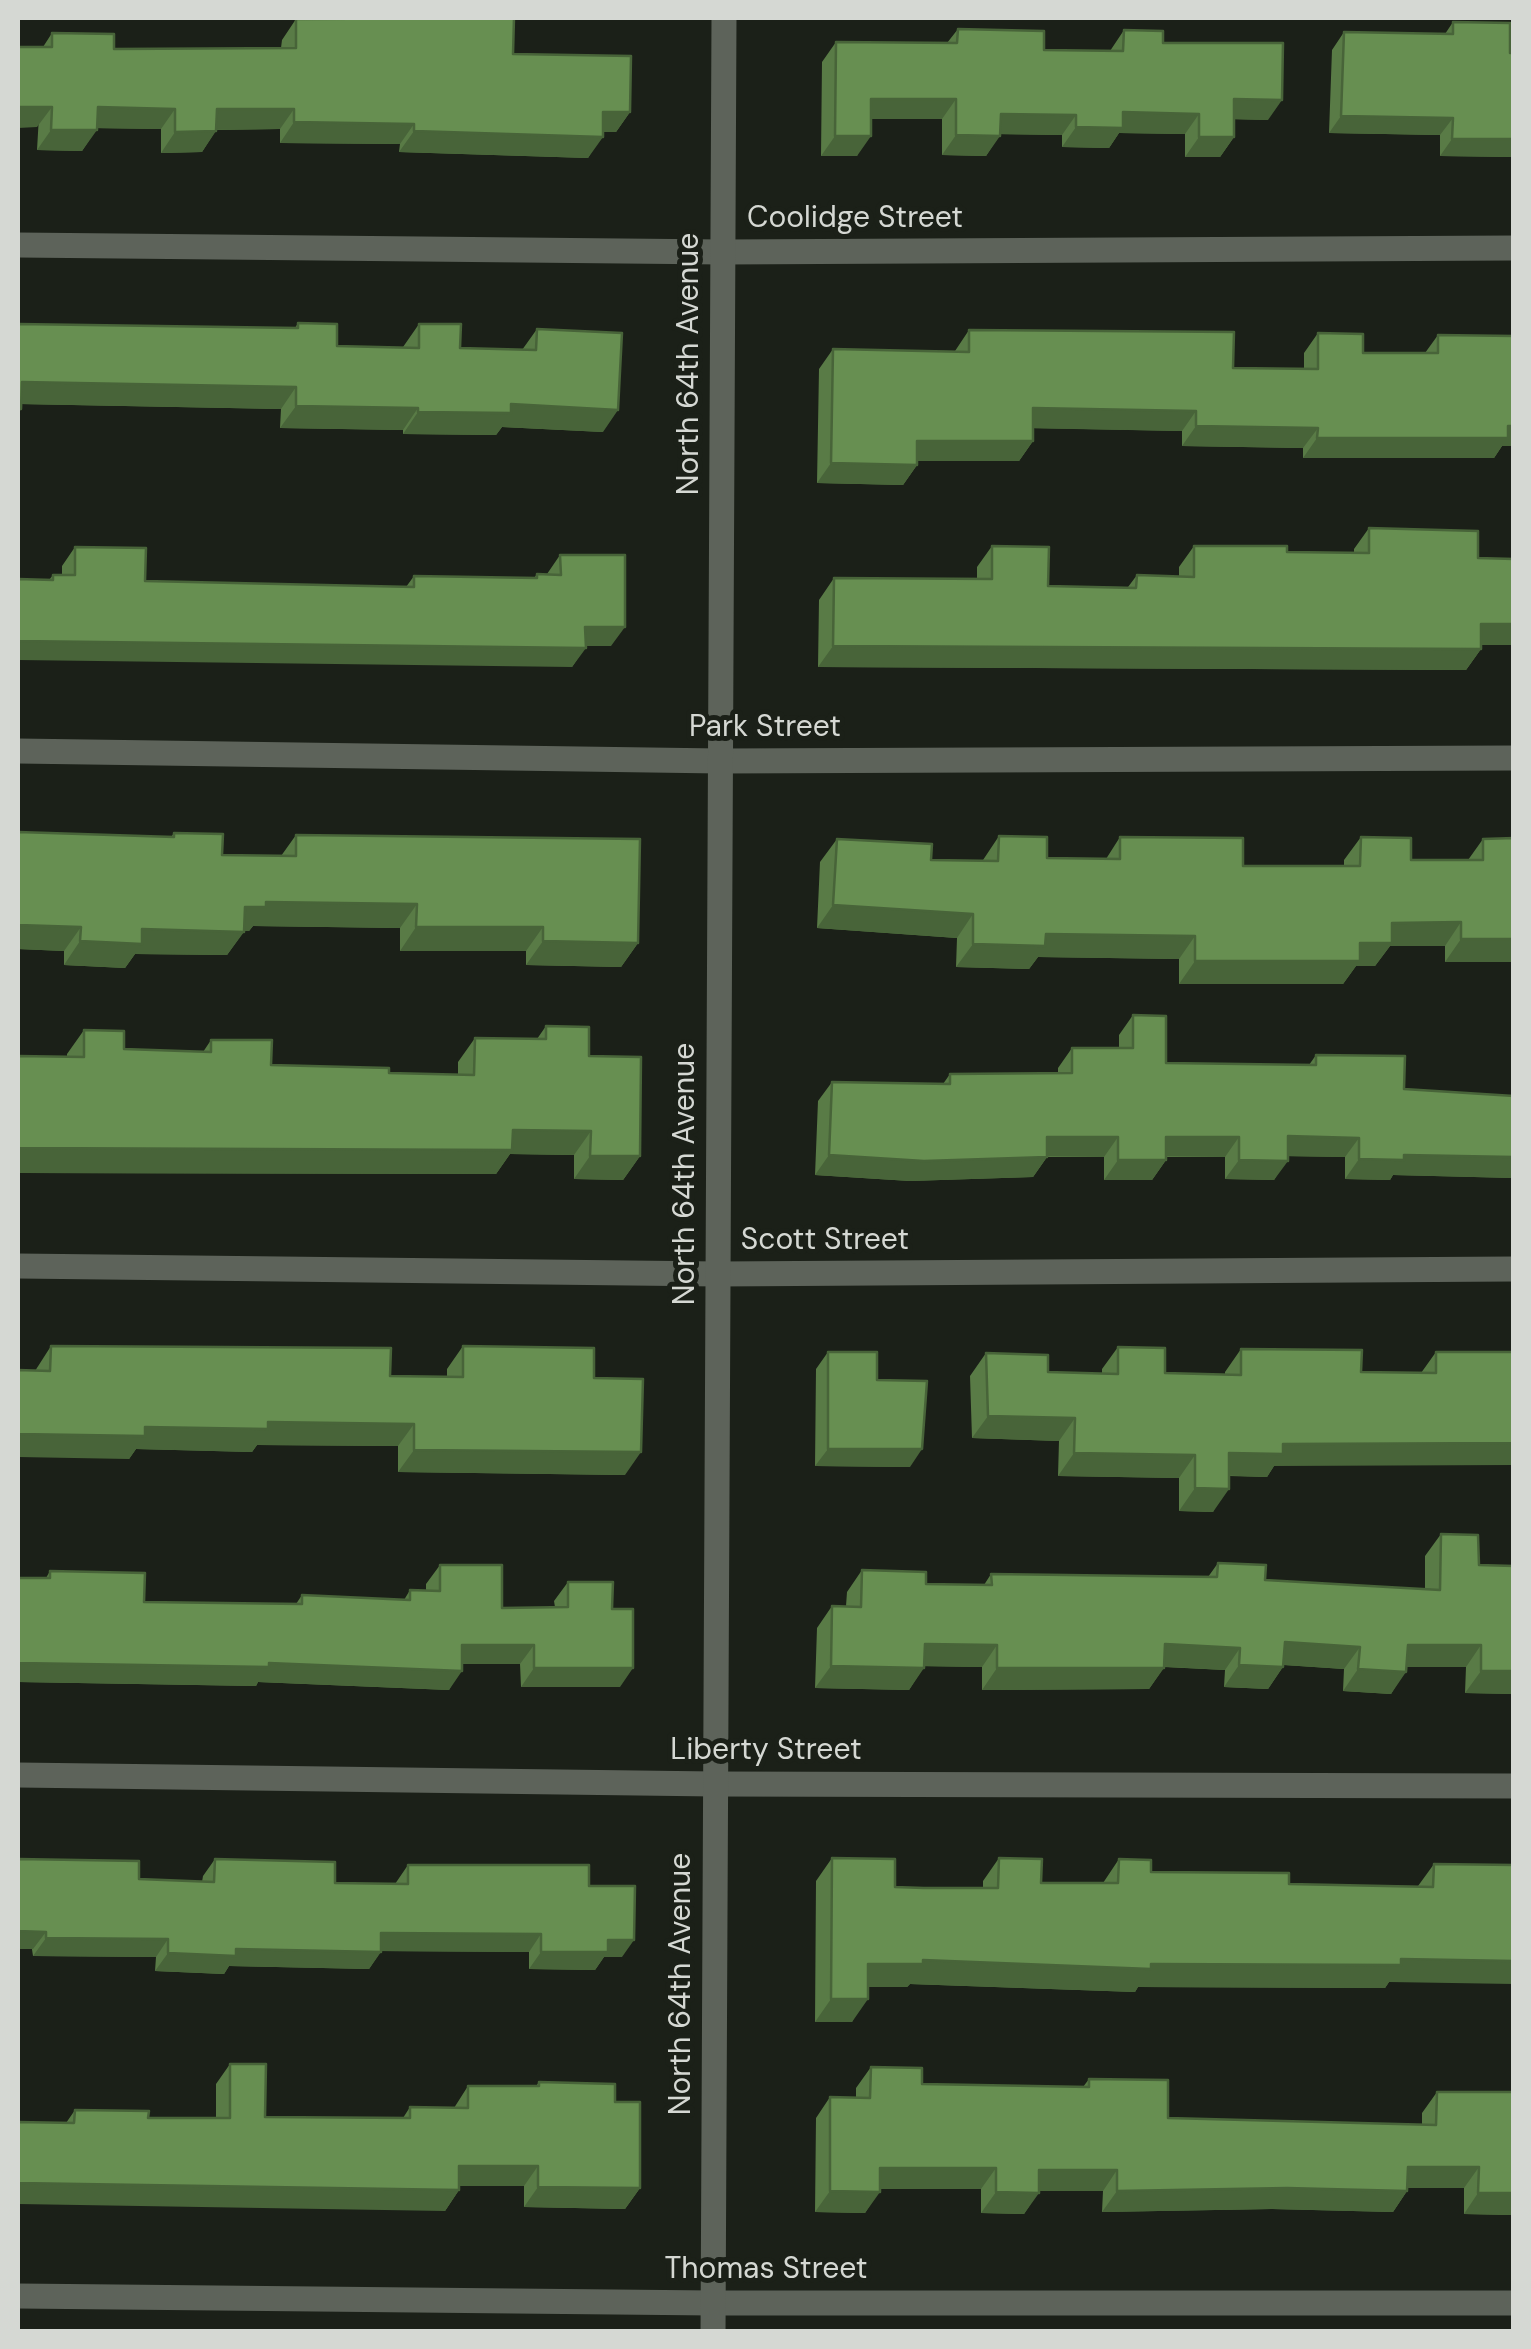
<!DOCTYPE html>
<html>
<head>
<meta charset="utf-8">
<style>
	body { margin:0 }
	#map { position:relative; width:1531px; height:2349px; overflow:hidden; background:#1b2018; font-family:"DM Sans",sans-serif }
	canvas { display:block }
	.frame { position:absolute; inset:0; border:20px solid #d5d8d3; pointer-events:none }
</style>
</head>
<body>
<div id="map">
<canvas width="1531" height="2349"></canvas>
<div class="frame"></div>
</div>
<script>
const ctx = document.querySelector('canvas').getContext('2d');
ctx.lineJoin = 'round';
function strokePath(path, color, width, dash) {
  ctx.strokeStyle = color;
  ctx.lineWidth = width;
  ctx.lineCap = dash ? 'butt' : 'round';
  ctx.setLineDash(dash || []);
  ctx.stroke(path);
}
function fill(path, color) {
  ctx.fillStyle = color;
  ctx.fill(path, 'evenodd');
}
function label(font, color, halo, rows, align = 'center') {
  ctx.font = font + ' "DM Sans",sans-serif';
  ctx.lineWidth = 10;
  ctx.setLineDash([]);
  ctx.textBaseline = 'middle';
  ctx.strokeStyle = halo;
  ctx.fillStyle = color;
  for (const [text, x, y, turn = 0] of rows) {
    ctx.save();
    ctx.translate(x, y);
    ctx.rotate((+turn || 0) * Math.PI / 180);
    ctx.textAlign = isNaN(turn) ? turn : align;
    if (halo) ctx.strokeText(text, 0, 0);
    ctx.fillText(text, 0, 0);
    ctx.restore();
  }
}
strokePath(new Path2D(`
	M18,245L723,252L1514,248
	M18,751L720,761L1514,758
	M18,1266L718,1274L1514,1269
	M18,1775L715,1784L1514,1786
	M18,2296L713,2303H1514`), '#5d635a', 25);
strokePath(new Path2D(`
	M713,2332L724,18`), '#5d635a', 25);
fill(new Path2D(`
	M296,19L513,54L630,112L616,132H603L588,158L399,152L400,144L280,143V129L216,130L202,152L161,153V129L97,128L82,151L37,150L43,47L52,33L114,49L281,48L282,40Z
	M1453,22L1510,53H1514V157L1440,156V135L1329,133L1332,50L1344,32L1445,34Z
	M958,29L1044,50L1110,51L1124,30L1163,43L1268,120L1234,119V137L1220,157H1185V134L1119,133L1109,148L1062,147V135L1000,134L986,156L942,155V119H871L857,156H821L822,62L836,42L947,43Z
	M298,323L337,346L403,347L419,324L460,348L522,350L537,329L603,432L502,427L496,435L403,434V430L280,428L281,409L21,404V409L18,414V324L295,328Z
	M969,330L1233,368L1304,369V353L1318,333L1363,353H1425L1438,335L1502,446L1494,458H1303V448L1182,446V431L1033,428V441L1019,461H917V465L903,485L817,483L819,369L833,349L955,351Z
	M1369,528L1481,645V649L1466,670L818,667L819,600L834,578L977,579V567L992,546L1048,586L1128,587L1137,575L1179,576V567L1194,546L1287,552L1354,553V549Z
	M75,547L145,581L406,587L414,576L534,578L537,574H547L560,555L611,646H586L572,667L49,580L53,575H62V566Z
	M18,832L171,837L174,833L222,855L281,856L296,835L638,943L621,967L526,965V951H400V928L253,926L249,931H244L227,955L135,954L125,968L64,965V951L18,949Z
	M999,836L1047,858L1106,859L1120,837L1243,866H1344V860L1361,837L1411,860H1468L1483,839L1514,838V962H1445V946H1390L1375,966H1356L1343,984H1179V959L1038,957L1029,969L956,967L957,938L817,928L820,862L837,839L931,860H983Z
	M1133,1015L1166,1063L1309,1065L1316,1055L1404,1089L1514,1096V1178L1393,1175L1390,1180L1345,1179V1157L1288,1156L1274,1180L1225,1179V1157H1166V1160L1152,1180H1104V1157H1047L1033,1177L910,1181L815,1175L818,1101L832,1082L943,1084L950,1074L1058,1073V1068L1072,1048H1119V1035Z
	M546,1026L589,1056L640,1156L623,1180L574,1179V1155L510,1154L496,1174L18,1173V1056L67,1057V1054L84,1030L124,1049L203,1052L211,1040L271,1065L389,1073L458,1075V1062L475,1038L537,1039Z
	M51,1346L390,1376L447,1377V1369L463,1346L594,1378L625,1475L398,1472V1446L257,1445L252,1452L136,1449L129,1459L35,1371Z
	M1118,1347L1165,1373L1225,1374V1372L1241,1349L1361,1372L1421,1373L1436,1352H1514L1274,1466L1267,1477L1229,1476L1213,1512L1179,1511V1478L1058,1476L1059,1441L972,1438L970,1376L986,1353L1048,1372L1102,1374V1369Z
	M828,1352L877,1380L910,1467L815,1466L816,1369Z
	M1441,1534L1479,1565L1514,1694L1465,1693L1466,1667H1407L1391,1694L1343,1691L1344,1669L1284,1665L1268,1689L1224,1687L1225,1670L1164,1667L1149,1689L982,1690V1667L924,1666L909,1690L815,1688L817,1628L832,1606H846L847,1592L862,1570L926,1584L984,1585L991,1574L1208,1577L1218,1563L1265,1580L1425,1589V1556Z
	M440,1565L502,1608L555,1607L554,1601L568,1582L612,1609L620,1687H521L520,1664H462L449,1690L258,1682L256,1686L18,1682V1578H46L50,1571L144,1602L296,1604L302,1595L404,1600L410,1590L426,1591V1584Z
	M832,1858L895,1887L983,1888V1881L999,1858L1041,1883H1103L1119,1859L1151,1872L1289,1884L1418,1886L1434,1864L1514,1865L1389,1982L1385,1988L1138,1987L1135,1992L910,1984L907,1987H868L852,2022H815L816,1881Z
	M18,1859L139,1879L202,1882L203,1876L215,1859L335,1883L395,1884L408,1865L589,1886L622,1957H604L595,1970L529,1969V1952L381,1951L369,1969L229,1966L224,1974L155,1971L156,1957L33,1956Z
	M230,2064L265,2117L403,2118L410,2107L454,2108L468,2086H536L539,2082L615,2102L640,2188L625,2209L524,2207V2186H459V2190L445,2211L66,2123L75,2110L148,2118H216V2084Z
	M871,2067L922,2084L1083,2087L1089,2079L1168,2118L1422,2125V2113L1437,2092L1512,2215L1464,2214V2188H1408L1407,2191L1393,2212L1272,2209L1102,2212L1103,2191H1039L1024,2214L981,2213V2189H880L865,2213L815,2212L816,2118L830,2097H856V2088Z`), '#597b46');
fill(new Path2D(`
	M871,99H956L942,119H857Z
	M1234,99L1282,100L1268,120L1220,119Z
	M18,107H52L37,127L18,128Z
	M98,107L175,109L161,129L83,128Z
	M217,109H294L280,129L202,130Z
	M603,112H630L616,132H588Z
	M1123,112L1199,114L1185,134L1119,133L1109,148L1062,147L1076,127Z
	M1001,114L1076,115L1062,135L987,134Z
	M1341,116L1453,118L1440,135L1329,133Z
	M294,122L414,124L400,144L280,143Z
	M51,130H97L82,151L37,150Z
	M216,131L202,152L161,153L175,132Z
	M414,131L603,137L588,158L399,152Z
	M956,135L1000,136L986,156L942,155Z
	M835,136H871L857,156H821Z
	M1199,137H1234L1220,157H1185Z
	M1452,139H1514V157L1440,156Z
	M22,382L296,387L281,409L18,404Z
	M511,404L618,410L603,432L502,427L496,435L403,434L418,412Z
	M296,406L418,408L403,430L280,428Z
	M1033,408L1196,411L1182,431L1019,428Z
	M1196,426L1318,428L1303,448L1182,446Z
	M1514,426V446H1502L1494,458H1303L1317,438Z
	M917,441H1033L1019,461H903Z
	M831,463L917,465L903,485L817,483Z
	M1481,624H1514V645H1466Z
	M585,627H625L611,646H572Z
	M18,641L586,648L572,667L18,660Z
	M833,646L1481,649L1466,670L818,667Z
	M266,902L417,904L400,928L253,926L249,931H228L245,907Z
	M833,905L973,914L957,938L817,928Z
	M1461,922L1445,946H1390L1375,966H1356L1343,984H1179L1195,961L1360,943L1392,923Z
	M18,925L81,927L64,951L18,949Z
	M416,927H543L526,951H400Z
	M142,929L244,932L227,955L135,954L125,968L64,965L80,941Z
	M1046,934L1195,936L1179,959L1038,957L1029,969L956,967L973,944Z
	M1461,939H1514V962H1445Z
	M543,941L638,943L621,967L526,965Z
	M513,1130L591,1131L574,1155L510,1154L496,1174L18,1173V1148Z
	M1288,1136L1359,1138L1345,1157L1274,1156Z
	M1047,1137H1118L1104,1157L1033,1156Z
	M1166,1137H1239L1225,1157L1152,1156Z
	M829,1155L1047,1157L1033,1177L910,1181L815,1175Z
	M1404,1155L1514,1157V1178L1393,1175L1390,1180L1345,1179L1359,1159Z
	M590,1156H640L623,1180L574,1179Z
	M1118,1160H1166L1152,1180H1104Z
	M1239,1160L1288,1161L1274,1180L1225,1179Z
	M988,1416L1075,1418L1059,1441L972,1438Z
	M268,1422L414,1424L398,1446L257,1445L252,1452L136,1449L129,1459L18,1457V1434Z
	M1514,1443V1465L1274,1466L1267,1477L1213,1475L1229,1453L1283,1444Z
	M828,1449H922L910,1467L815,1466Z
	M414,1450L641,1452L625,1475L398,1472Z
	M1074,1453L1195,1455L1179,1478L1058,1476Z
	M1195,1488L1229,1489L1213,1512L1179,1511Z
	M1285,1642L1360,1647L1344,1669L1269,1664Z
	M925,1644L997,1645L982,1667L909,1666Z
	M1165,1644L1240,1648L1225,1670L1149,1666Z
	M462,1645H534L520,1664H448Z
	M1408,1645H1481L1466,1667H1392Z
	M18,1663H269L462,1671L449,1690L258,1682L256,1686L18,1682Z
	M1239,1665L1283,1667L1268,1689L1224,1687Z
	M831,1666L924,1668L909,1690L815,1688Z
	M534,1668H633L620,1687H521Z
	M997,1668H1164L1149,1689L982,1690Z
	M1358,1669L1406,1672L1391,1694L1343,1691Z
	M1481,1671H1514V1694L1465,1693Z
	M18,1931L46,1932L33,1949H18Z
	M381,1933L541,1934L529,1952L369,1951Z
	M46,1938L168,1939L156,1957L33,1956Z
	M608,1940H634L622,1957H604L595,1970L529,1969L541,1952Z
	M236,1949L381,1952L369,1969L229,1966L224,1974L155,1971L168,1953Z
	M1401,1959L1514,1961V1984L1389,1982L1385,1988L1138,1987L1135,1992L910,1984L907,1987H852L868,1964L923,1960L1151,1964Z
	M831,1999H868L852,2022H815Z
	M459,2166H538L524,2186H445Z
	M1408,2167H1479L1464,2188H1393Z
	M880,2168H996L981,2189H865Z
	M1039,2170H1117L1103,2191H1025Z
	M18,2183L459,2190L445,2211L18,2204Z
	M538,2187L640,2188L625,2209L524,2207Z
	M1287,2188L1407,2191L1393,2212L1272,2209L1102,2212L1117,2191Z
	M830,2191L880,2192L865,2213L815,2212Z
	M996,2192L1039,2193L1024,2214L981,2213Z
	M1478,2193H1514V2212L1512,2215L1464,2214Z`), '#486439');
const building = new Path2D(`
	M514,18L513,54L631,56L630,112H603V137L414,131V124L294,122V109H217L216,131L175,132V109L98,107L97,130H51L52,107H18V47H52V33L114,34V49L296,48V19Z
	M1453,22L1510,23V53H1514V139H1452L1453,118L1341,116L1344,32L1453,34Z
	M958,29L1044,31V50L1123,51L1124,30L1163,31V43H1283L1282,100L1234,99V137H1199V114L1123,112V128L1076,127V115L1001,114L1000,136L956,135V99H871V136H835L836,42L957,43Z
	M298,323L337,324V346L419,348V324H461L460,348L536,350L537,329L622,333L618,410L511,404V413L418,412V408L296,406V387L22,382L21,409H18V324L298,328Z
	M969,330L1234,332L1233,368L1318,369V333L1363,334V353H1438V335L1514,336V426H1508V438H1317L1318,428L1196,426V411L1033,408V441H917V465L831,463L833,349L969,352Z
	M1369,528L1478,531V558L1514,559V624H1481V649L833,646L834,578L992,579V546L1049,547L1048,586L1136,588L1137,575L1194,577V546H1287V552L1369,553Z
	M75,547L146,548L145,581L414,587V576L537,578V574L561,575L560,555H625V627H585L586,648L18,641V579L53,580V575H75Z
	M18,832L174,837V833L223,834L222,855L296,856V835L640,839L638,943L543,941V927H416L417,904L266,902V907H245L244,932L142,929V944L80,941L81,927L18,925Z
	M999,836L1047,837V858L1120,859V837L1243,838V866H1360L1361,837L1411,838V860H1483V839L1514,838V939H1461V922L1392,923V943H1360V961H1195V936L1046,934L1045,946L973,944V914L833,905L837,839L932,844L931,860L998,861Z
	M1133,1015L1166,1016V1063L1316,1065V1055L1405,1056L1404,1089L1514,1096V1157L1404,1155V1160L1359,1159V1138L1288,1136V1161L1239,1160V1137H1166V1160H1118V1137H1047V1157L924,1161L829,1155L832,1082L950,1084V1074L1072,1073V1048H1133Z
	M546,1026L589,1027V1056L641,1057L640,1156H590L591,1131L513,1130L512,1150L18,1148V1056L84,1057V1030L124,1031V1049L211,1052V1040H272L271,1065L389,1068V1073L474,1075L475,1038L546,1039Z
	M51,1346L391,1348L390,1376L463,1377V1346L594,1348V1378L643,1379L641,1452L414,1450V1424L268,1422V1429L145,1427V1436L18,1434V1370L50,1371Z
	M1118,1347L1165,1348V1373L1241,1375V1349L1362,1350L1361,1372L1436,1373V1352H1514V1443L1283,1444V1454L1229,1453V1489L1195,1488V1455L1074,1453L1075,1418L988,1416L986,1353L1048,1355V1372L1118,1374Z
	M828,1352H877V1380L927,1381L922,1449H828Z
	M1441,1534L1478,1535L1479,1565L1514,1566V1671H1481V1645H1408L1406,1672L1358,1669L1360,1647L1285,1642L1283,1667L1239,1665L1240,1648L1165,1644L1164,1668H997V1645L925,1644L924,1668L831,1666L832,1606L861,1607L862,1570L926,1572V1584L992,1585L991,1574L1217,1577L1218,1563L1266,1565L1265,1580L1440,1590Z
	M440,1565H502V1608L568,1607V1582H613L612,1609H633V1668H534V1645H462V1671L269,1663V1667L18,1663V1578H50V1571L145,1573L144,1602L302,1604V1595L410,1600V1590L440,1591Z
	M832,1858L895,1859V1887L924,1888H998L999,1858L1042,1859L1041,1883H1118L1119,1859L1151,1860V1872L1289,1873V1884L1433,1887L1434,1864L1514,1865V1961L1401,1959V1965L1151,1964V1969L923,1960V1964H868V1999H831Z
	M18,1859L139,1861V1879L214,1882L215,1859L335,1862V1883L408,1884V1865H589V1886H635L634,1940H608V1952H541V1934L381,1933V1952L236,1949V1956L168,1953V1939L46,1938V1932L18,1931Z
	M230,2064H266L265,2117L410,2118V2107L468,2108V2086H539V2082L615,2084V2102H640V2188L538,2187V2166H459V2190L18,2183V2122L74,2123L75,2110L149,2111L148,2118H230Z
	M871,2067L922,2068V2084L1089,2087V2079L1168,2080V2118L1436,2125L1437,2092H1514V2193H1478L1479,2167H1408L1407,2191L1287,2188L1117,2191V2170H1039V2193L996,2192V2168H880V2192L830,2191V2097L870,2098Z`);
fill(building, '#678f51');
strokePath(building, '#486439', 2.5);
label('30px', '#d5d8d3', '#1b2018', [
	["Coolidge Street",855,219],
	["North 64th Avenue",690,364,-90],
	["Park Street",765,728],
	["North 64th Avenue",686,1174,-90],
	["Scott Street",825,1241],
	["Liberty Street",766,1751],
	["North 64th Avenue",682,1984,-90],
	["Thomas Street",766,2270]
]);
</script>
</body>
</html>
